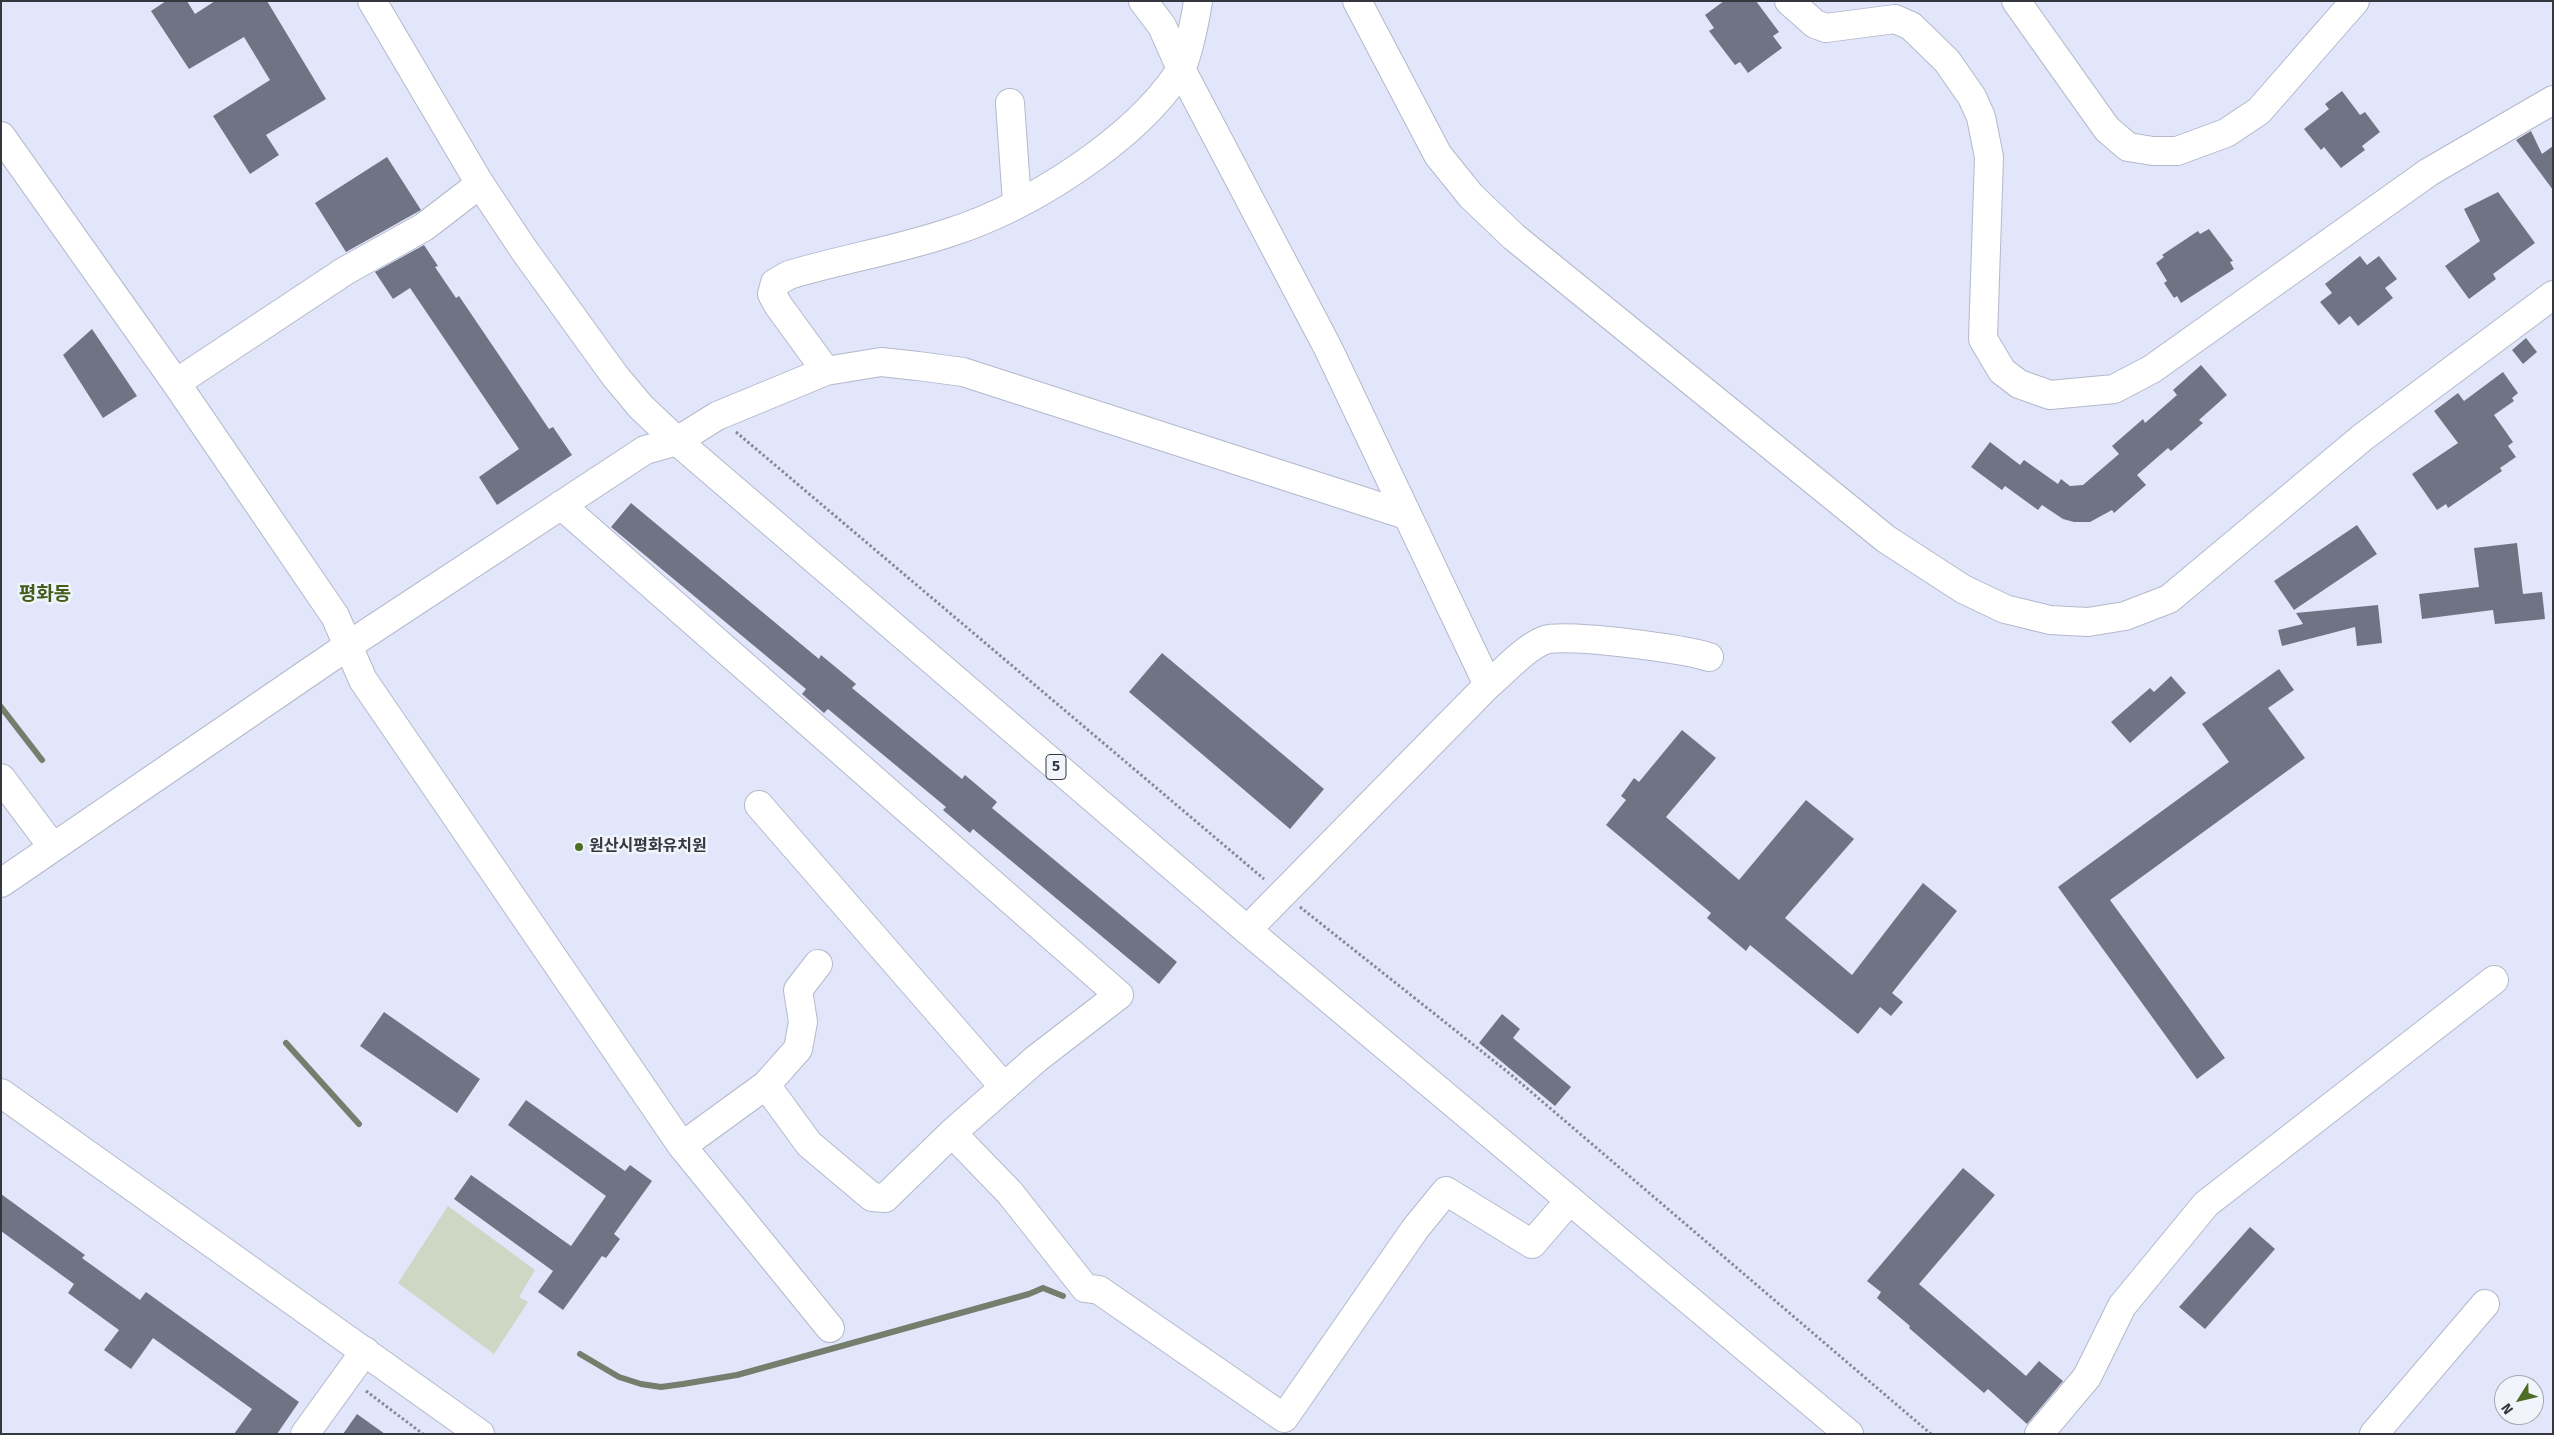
<!DOCTYPE html>
<html>
<head>
<meta charset="utf-8">
<style>
	body { margin:0 }
	#map { position:relative; width:2554px; height:1435px; overflow:hidden; background:#e2e6fa; font-family:"Fira Sans",sans-serif }
	canvas { display:block }
	.frame { position:absolute; inset:0; border:2px solid #35373f; pointer-events:none }
	.north { position:absolute; left:2494px; top:1375px; width:50px; height:50px; box-sizing:border-box; background:#f2f4fc; border:1px solid #a6a8b0; border-radius:50%; rotate:234deg; font-size:14px; font-weight:700; line-height:20px; text-align:center; color:#35373f }
	.north::after { content:''; display:block; margin:auto; width:18px; height:22px; background:#4e6e24; clip-path:polygon(50% 0,100% 100%,50% 72%,0 100%) }
</style>
</head>
<body>
<div id="map">
<canvas width="2554" height="1435"></canvas>
<div class="frame"></div>
<div class="north">N</div>
</div>
<script>
const ctx = document.querySelector('canvas').getContext('2d');
ctx.lineJoin = 'round';
function fill(path, color) {
  ctx.fillStyle = color;
  ctx.fill(path, 'evenodd');
}
function strokePath(path, color, width, dash) {
  ctx.strokeStyle = color;
  ctx.lineWidth = width;
  ctx.lineCap = dash ? 'butt' : 'round';
  ctx.setLineDash(dash || []);
  ctx.stroke(path);
}
function label(font, color, halo, rows, align = 'center') {
  ctx.font = font + ' "Fira Sans","Noto Sans KR",sans-serif';
  ctx.lineWidth = 5;
  ctx.setLineDash([]);
  ctx.textBaseline = 'middle';
  ctx.strokeStyle = halo;
  ctx.fillStyle = color;
  for (const [text, x, y, turn = 0] of rows) {
    ctx.save();
    ctx.translate(x, y);
    ctx.rotate((+turn || 0) * Math.PI / 180);
    ctx.textAlign = isNaN(turn) ? turn : align;
    if (halo) ctx.strokeText(text, 0, 0);
    ctx.fillText(text, 0, 0);
    ctx.restore();
  }
}
fill(new Path2D(`
	M448,1206L535,1270L519,1297L528,1302L494,1354L398,1283Z`), '#cdd7c4');
strokePath(new Path2D(`
	M1,707L42,760
	M286,1043L359,1124
	M580,1354L619,1377L641,1384L661,1387L683,1384L737,1375L1029,1294L1043,1288L1063,1296`), '#737e6d', 6);
fill(new Path2D(`
	M166,1H187L195,14L215,1H267L326,99L266,135L279,155L250,174L213,116L270,80L244,37L189,69L151,11Z
	M1724,1H1756L1779,32L1773,36L1782,48L1748,73L1740,62L1735,65L1709,31L1714,28L1705,15Z
	M2342,91L2360,115L2365,112L2380,132L2362,146L2365,150L2341,168L2324,147L2321,150L2304,129L2329,109L2325,104Z
	M2531,131L2542,154L2553,146V190L2516,140Z
	M387,157L421,210L346,252L315,203Z
	M2498,192L2535,243L2493,274L2496,279L2469,299L2445,266L2480,241L2464,209Z
	M2209,229L2233,261L2230,262L2234,269L2181,303L2177,296L2174,298L2164,283L2167,281L2156,263L2164,257L2162,255L2198,231L2200,234Z
	M424,245L438,266L435,267L456,298L459,296L549,429L553,427L572,455L497,505L479,477L519,449L410,288L393,299L375,272Z
	M2360,256L2367,265L2379,256L2397,279L2385,288L2393,298L2358,326L2350,316L2339,325L2320,302L2332,293L2325,284Z
	M92,329L137,396L103,418L63,355Z
	M2526,338L2537,352L2523,364L2512,350Z
	M2201,365L2227,395L2199,420L2203,423L2171,451L2168,448L2137,475L2146,485L2114,513L2112,510L2090,522H2074L2063,519L2042,505L2038,510L2005,486L2002,490L1971,467L1990,442L2020,465L2024,460L2058,484L2061,479L2070,486L2083,485L2119,454L2112,446L2143,419L2145,423L2177,395L2173,390Z
	M2503,372L2518,393L2512,398L2514,401L2494,415L2513,442L2508,446L2516,457L2500,468L2502,471L2448,508L2446,504L2437,510L2412,474L2458,443L2434,411L2458,393L2464,401Z
	M631,503L819,659L821,655L856,684L852,688L962,779L965,775L997,802L992,808L1177,962L1159,984L973,829L970,833L943,810L946,807L828,709L824,713L802,694L806,689L611,527Z
	M2357,525L2377,554L2294,610L2274,581Z
	M2517,543L2523,594L2542,592L2545,619L2495,624L2493,610L2422,619L2419,594L2479,587L2474,548Z
	M2378,605L2382,643L2357,646L2355,627L2282,646L2278,630L2303,624L2296,613Z
	M1162,653L1324,789L1290,829L1129,692Z
	M2279,669L2294,690L2268,708L2305,758L2110,900L2225,1058L2197,1079L2058,887L2229,762L2202,724Z
	M2171,676L2186,693L2130,743L2111,722L2150,688L2154,692Z
	M1682,730L1716,758L1666,817L1739,880L1806,800L1854,839L1785,918L1852,975L1923,883L1957,911L1892,993L1903,1002L1891,1016L1880,1007L1858,1034L1750,945L1746,951L1707,918L1711,913L1606,825L1626,800L1621,796L1634,778L1639,782Z
	M384,1012L480,1079L457,1113L360,1046Z
	M1502,1014L1520,1029L1513,1038L1571,1087L1555,1106L1479,1043Z
	M526,1100L625,1171L630,1165L652,1181L614,1234L620,1239L606,1258L602,1256L563,1310L538,1292L553,1271L454,1199L471,1175L571,1246L606,1196L508,1125Z
	M1963,1168L1995,1195L1919,1284L2026,1376L2039,1361L2063,1381L2027,1424L1988,1389L1984,1393L1909,1328L1910,1326L1877,1298L1881,1292L1867,1281Z
	M1,1194L85,1255L82,1258L140,1300L146,1292L299,1402L277,1434H234L252,1409L153,1338L131,1369L104,1350L119,1330L68,1293L74,1284L1,1231Z
	M2250,1227L2275,1249L2205,1329L2179,1307Z
	M357,1414L385,1434H343Z`), '#6f7384');
const minor = new Path2D(`
	M1143,1L1162,26L1181,69L1328,348L1488,685L1247,930
	M1357,1L1438,155L1471,196L1514,237L1886,539L1963,589L2005,609L2050,620L2088,622L2125,616L2169,599L2363,437L2553,295
	M1789,1L1815,24L1826,28L1895,19L1911,26L1947,61L1972,97L1981,117L1989,157L1983,339L2002,371L2019,384L2050,395L2114,389L2152,369L2429,172L2553,100
	M2016,1L2107,129L2128,147L2153,151H2177L2226,133L2259,111L2355,1
	M1010,103L1017,203
	M1,136L176,383L335,616L363,680L682,1146L830,1328
	M826,371L778,305L772,294L775,283L789,275C842,259 898,250 951,232C1029,207 1134,141 1180,71C1187,60 1196,16 1198,1
	M176,383L345,271L424,227L480,184
	M561,505L1119,995L1036,1059L952,1133L885,1198L872,1197L809,1144L766,1085
	M1488,685C1505,671 1524,648 1545,640C1567,633 1684,649 1709,657
	M1,778L52,846
	M759,805L1004,1087
	M1,883L349,645L645,450L677,441L717,416L826,371L881,362L918,366L963,372L1406,515
	M952,1133L1010,1193L1085,1288L1099,1290L1284,1418L1415,1229L1446,1191L1532,1244L1570,1200
	M682,1146L766,1085L798,1049L803,1022L798,990L818,964
	M305,1434L365,1351
	M2039,1434L2087,1377L2122,1306L2206,1204L2494,980
	M2374,1434L2485,1304`);
const major = new Path2D(`
	M1,1093L480,1434`);
const highway = new Path2D(`
	M372,1L480,184L524,250L615,376L641,407L677,441L1247,930L1849,1434`);
strokePath(minor, '#b4b8cb', 30);
strokePath(major, '#b4b8cb', 30);
strokePath(highway, '#b4b8cb', 30);
strokePath(new Path2D(`
	M736,432L1264,879
	M1300,907L1509,1073L1931,1434
	M366,1391L423,1434`), '#868896', 3, [2.5, 2.5]);
strokePath(minor, '#fff', 28);
strokePath(major, '#fff', 28);
strokePath(highway, '#fff', 28);
for (const [x, y, r, color] of [
	[579,847,5,"#4e6e24"]
]) {
  const dot = new Path2D();
  dot.arc(x, y, r, 0, 2 * Math.PI);
  ctx.fillStyle = color;
  ctx.fill(dot);
  strokePath(dot, '#f2f4fc', 2);
}
for (const [x, y, w] of [
	[1056,767,20]
]) {
  const box = new Path2D();
  box.roundRect(x - w / 2, y - 12.5, w, 25, 4);
  ctx.fillStyle = '#f2f4fc';
  ctx.fill(box);
  strokePath(box, '#35373f', 1);
}
label('bold 15px', '#35373f', null, [
	["5",1056,767]
]);
label('bold 16px', '#35373f', '#f2f4fc', [
	["원산시평화유치원",589,847]
], 'left');
label('bold 19px', '#415e1b', '#f2f4fc', [
	["평화동",45,595]
]);
</script>
</body>
</html>
